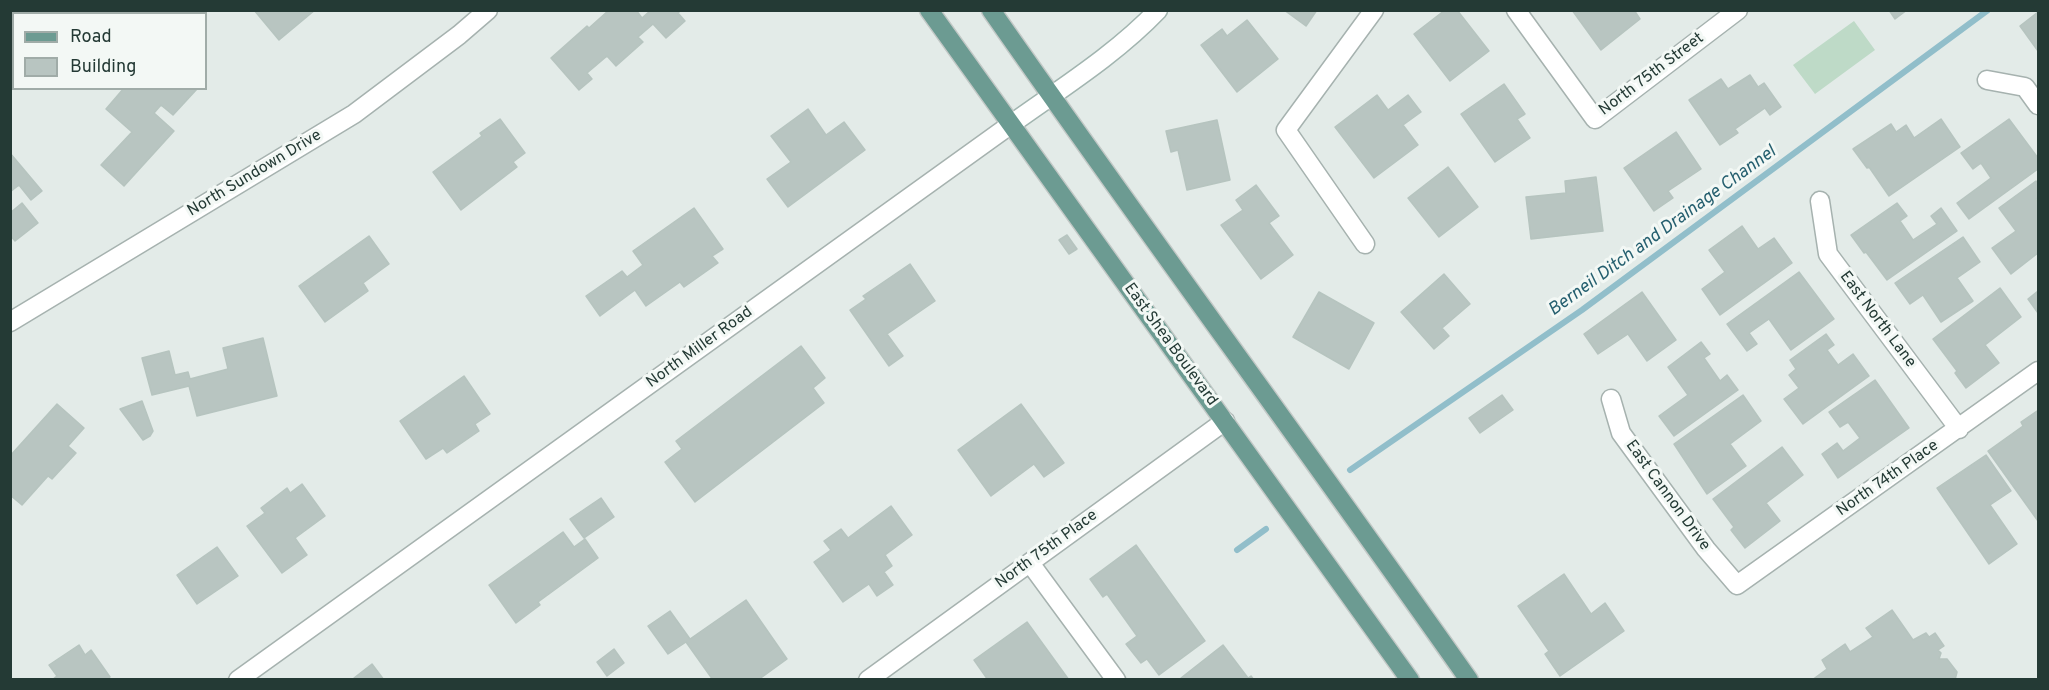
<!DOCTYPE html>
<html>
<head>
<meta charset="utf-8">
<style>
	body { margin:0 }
	#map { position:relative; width:2049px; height:690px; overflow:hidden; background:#e3ebe8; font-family:Overpass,sans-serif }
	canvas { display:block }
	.frame { position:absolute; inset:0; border:12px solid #243a35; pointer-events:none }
	.legend { position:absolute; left:12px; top:12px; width:195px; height:78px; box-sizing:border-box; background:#f3f8f5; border:2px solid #a0aca8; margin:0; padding:8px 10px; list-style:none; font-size:18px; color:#243a35 }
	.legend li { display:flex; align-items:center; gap:12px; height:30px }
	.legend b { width:30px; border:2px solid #a0aca8 }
</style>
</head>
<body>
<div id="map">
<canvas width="2049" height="690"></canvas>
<div class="frame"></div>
<ul class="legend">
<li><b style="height:8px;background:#6c9b92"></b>Road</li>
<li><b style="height:16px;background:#b8c5c1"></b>Building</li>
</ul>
</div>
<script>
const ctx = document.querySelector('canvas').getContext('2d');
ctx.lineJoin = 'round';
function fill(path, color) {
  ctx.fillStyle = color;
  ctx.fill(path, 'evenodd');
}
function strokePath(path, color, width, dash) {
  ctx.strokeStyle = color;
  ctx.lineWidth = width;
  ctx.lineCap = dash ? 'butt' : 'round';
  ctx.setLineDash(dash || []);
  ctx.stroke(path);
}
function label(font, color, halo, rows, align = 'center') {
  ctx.font = font + ' Overpass,sans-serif';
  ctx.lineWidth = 6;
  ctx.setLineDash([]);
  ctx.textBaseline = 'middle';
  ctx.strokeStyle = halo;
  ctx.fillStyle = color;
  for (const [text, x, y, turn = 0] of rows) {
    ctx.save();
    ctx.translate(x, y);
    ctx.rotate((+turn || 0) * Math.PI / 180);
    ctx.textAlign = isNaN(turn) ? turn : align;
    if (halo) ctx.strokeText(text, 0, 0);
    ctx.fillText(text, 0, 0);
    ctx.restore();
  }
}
fill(new Path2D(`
	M11,10H66V11L62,13L14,14L13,47L11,49Z
	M1854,21L1875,50L1815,94L1793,65Z`), '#bedac7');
strokePath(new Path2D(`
	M1350,470L1582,310L1988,10
	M1237,550L1266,529`), '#91beca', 6);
const building = new Path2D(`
	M254,10H315L279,40Z
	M609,10H636L642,18L651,10H681L678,13L685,21L666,38L653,24L638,37L643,42L616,66L607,56L587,73L592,79L579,90L551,58L587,26L589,28Z
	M1284,10H1317L1306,26Z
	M1445,10H1457L1489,51L1450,81L1414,34Z
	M1572,10H1634L1640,19L1601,50Z
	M1889,10H1907L1895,19Z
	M2038,12V51L2020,26Z
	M1247,20L1278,59L1237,92L1201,45L1222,29L1227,36Z
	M1750,75L1758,87L1764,83L1781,107L1770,115L1765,108L1735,129L1738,133L1720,145L1689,100L1721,79L1728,89Z
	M1504,84L1525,114L1517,119L1530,138L1495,162L1461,114Z
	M124,88L197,89L173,115L161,105L154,113L174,131L124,186L101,165L132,132L106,109Z
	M1377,95L1388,110L1408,95L1421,112L1403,125L1418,145L1374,178L1335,127Z
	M808,109L826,135L844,122L865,150L788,207L767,179L791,162L771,136Z
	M500,119L525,153L513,162L517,167L461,210L433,172L482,136L480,133Z
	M1941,119L1960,147L1889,196L1869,167L1867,168L1853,149L1891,124L1896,132L1906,125L1914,138Z
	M2009,119L2038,158V169L1969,219L1957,203L1991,178L1981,163L1973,169L1961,153Z
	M1217,120L1230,180L1187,190L1178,150L1171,152L1166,131Z
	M1676,132L1701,169L1668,191L1673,198L1654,211L1624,168Z
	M10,153L42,191L31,200L19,185L10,192Z
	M1448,167L1478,207L1439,237L1408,198Z
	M1596,177L1603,231L1531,239L1526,197L1566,193L1565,181Z
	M2036,181L2038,183V197L2036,199L2038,202V253L2011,274L1992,248L2016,231L1999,208Z
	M1256,185L1279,216L1269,223L1293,255L1261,279L1221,225L1243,210L1236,200Z
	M22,203L38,223L15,241L10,235V213Z
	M1897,203L1907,216L1900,221L1913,240L1937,224L1931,216L1941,208L1957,231L1887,280L1866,252L1864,253L1851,235Z
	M694,208L723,249L712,256L718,263L684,287L680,282L646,306L635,290L600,316L586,296L622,271L627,277L643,265L633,251Z
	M1742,226L1758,249L1774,238L1792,263L1720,315L1702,289L1725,272L1709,250Z
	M1067,235L1077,249L1069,254L1059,240Z
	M369,236L389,264L363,283L368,291L325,322L299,286Z
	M1963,237L1980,262L1957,278L1973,301L1941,322L1923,295L1910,304L1895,283Z
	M910,264L935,301L887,334L903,356L889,366L850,310L866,299L863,296Z
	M1799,272L1834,319L1791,350L1769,319L1749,333L1757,344L1747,351L1727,324Z
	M1444,274L1470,304L1442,328L1449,336L1434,349L1401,312Z
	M2000,288L2021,317L1985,345L1999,363L1966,388L1955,373L1957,371L1933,339Z
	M2038,291V313L2028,299Z
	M1319,292L1374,323L1349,369L1293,337Z
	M1642,292L1676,340L1647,361L1628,334L1598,354L1584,334Z
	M1826,334L1834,345L1827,350L1838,365L1853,354L1869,376L1803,424L1784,399L1799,388L1789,375L1796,369L1790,360Z
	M263,338L277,396L197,416L189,386L152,395L142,358L169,351L175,375L188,372L190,379L228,369L223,348Z
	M1701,342L1710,354L1704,358L1720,381L1727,375L1738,390L1674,436L1659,416L1688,395L1668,367Z
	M801,346L825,378L813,388L824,403L695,502L665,462L682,449L676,441Z
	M464,376L490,414L475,424L479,431L447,453L443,448L426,459L400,421Z
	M1875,380L1909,428L1838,478L1822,454L1837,443L1843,451L1860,438L1848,422L1840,427L1829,412Z
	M1502,395L1513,410L1480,433L1469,418Z
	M1743,395L1761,421L1730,444L1746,466L1707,494L1674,444Z
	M142,401L153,431L150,436L143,440L120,409Z
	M57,404L84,428L68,446L76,453L52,479L48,476L22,505L10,495V456Z
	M1021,404L1064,463L1044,477L1034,464L991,496L958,450Z
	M2037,411L2038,413V521L1988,451L2023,426L2021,422Z
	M1782,447L1803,475L1766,503L1780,521L1745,548L1731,530L1734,527L1713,499Z
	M1986,455L2011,491L1990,505L2017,544L1989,564L1937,488Z
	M302,484L325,516L295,538L307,555L282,573L247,526L265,513L261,508L287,488L290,493Z
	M601,498L614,517L584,538L570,519Z
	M891,506L912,535L885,555L892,566L884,572L893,585L877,596L869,584L843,602L814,562L831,550L824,541L841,529L848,538Z
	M563,532L574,547L585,539L598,558L538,602L540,605L516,623L489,585Z
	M1136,545L1205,641L1159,675L1147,659L1141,663L1126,644L1137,636L1107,594L1103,597L1090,579Z
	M217,547L238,576L197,604L177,575Z
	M1564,574L1591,614L1605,603L1624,631L1560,676L1545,654L1549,651L1518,606Z
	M746,600L787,659L758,680H713L686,642L668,654L648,626L670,611L690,639Z
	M1892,610L1913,640L1926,633L1929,637L1935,633L1944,646L1938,650L1941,653L1939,659H1947L1957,672L1955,680H1812L1827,669L1822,660L1845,644L1850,652L1873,637L1866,628Z
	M1027,622L1069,680H988L974,660Z
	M79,645L85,655L91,650L110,677L106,680H52L57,676L49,665Z
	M1223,645L1248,678L1251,676L1254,680H1182L1181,678Z
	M614,649L624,663L607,676L597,662Z
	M372,664L384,680H355L354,678Z`);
fill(building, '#b8c5c1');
strokePath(building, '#b6c4bf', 1.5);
const street = new Path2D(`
	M1516,10L1595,119L1738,10
	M1987,80L2025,87L2038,105
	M1820,201L1828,254L1959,429
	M1365,244L1286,130L1374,10
	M10,322L354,114L459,35L488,10
	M1611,399L1621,433L1706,549L1737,585L2038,371
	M1030,563L1116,680
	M238,680L1010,125
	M868,680L1225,421`);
const secondary = new Path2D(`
	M1010,125C1060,89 1115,55 1158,10`);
const primary = new Path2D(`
	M929,10L1410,680
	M991,10C1148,235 1311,455 1469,680`);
strokePath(street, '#a6b2af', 21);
strokePath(secondary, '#a2b5b0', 21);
strokePath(primary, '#c2c8c6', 21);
strokePath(street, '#fff', 18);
strokePath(secondary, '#fff', 18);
strokePath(primary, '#6c9b92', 18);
label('16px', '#243a35', '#f3f8f5', [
	["North 75th Street",1652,75,-37],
	["North Sundown Drive",255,174,-31],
	["East North Lane",1877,320,53],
	["East Shea Boulevard",1170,345,54],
	["North Miller Road",700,348,-36],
	["North 74th Place",1888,479,-35],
	["East Cannon Drive",1667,496,54],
	["North 75th Place",1047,550,-36]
]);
label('italic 18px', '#255f6f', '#f3f8f5', [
	["Berneil Ditch and Drainage Channel",1663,232,-36]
]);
</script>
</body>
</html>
